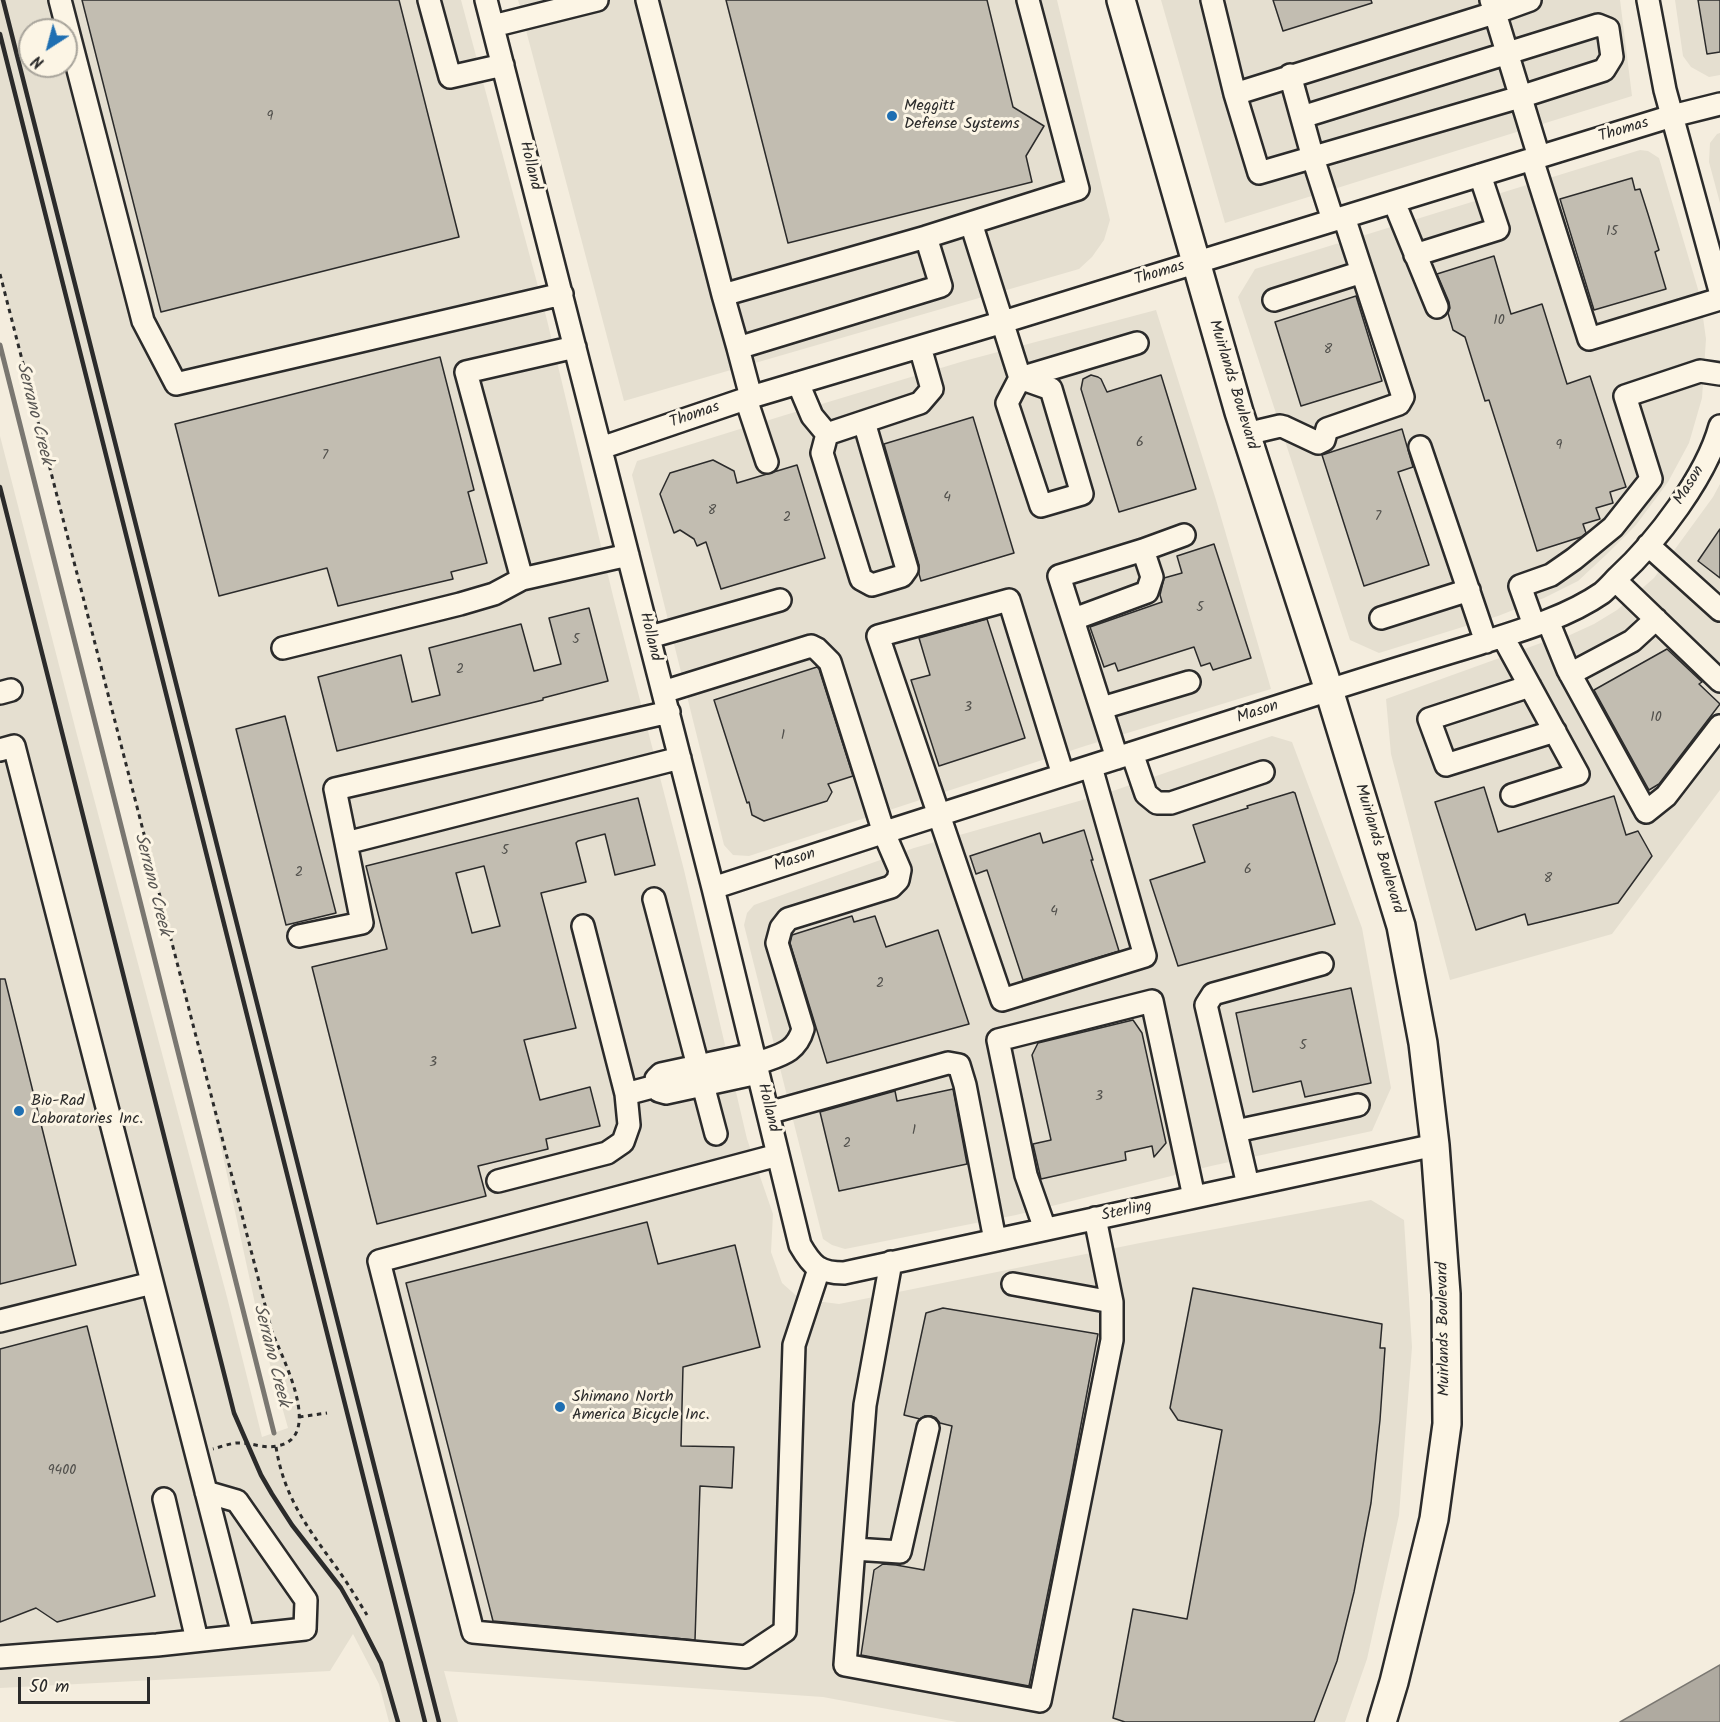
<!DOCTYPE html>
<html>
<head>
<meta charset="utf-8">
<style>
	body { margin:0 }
	#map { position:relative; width:1720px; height:1722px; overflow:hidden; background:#f4edde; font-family:Kalam,sans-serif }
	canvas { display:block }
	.north { position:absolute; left:18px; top:18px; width:60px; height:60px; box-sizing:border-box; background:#fcf5e5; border:2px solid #a8a49b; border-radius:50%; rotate:216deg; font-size:16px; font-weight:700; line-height:24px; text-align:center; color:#2b2b2b }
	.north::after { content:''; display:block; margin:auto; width:21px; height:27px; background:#1f6fb2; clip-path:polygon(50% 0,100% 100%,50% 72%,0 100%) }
	.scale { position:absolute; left:18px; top:1677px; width:132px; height:27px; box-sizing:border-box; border:3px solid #2b2b2b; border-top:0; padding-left:8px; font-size:18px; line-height:21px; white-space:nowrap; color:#2b2b2b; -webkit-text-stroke:4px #fcf5e5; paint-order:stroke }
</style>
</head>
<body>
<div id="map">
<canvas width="1720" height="1722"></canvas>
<div class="north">N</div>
<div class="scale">50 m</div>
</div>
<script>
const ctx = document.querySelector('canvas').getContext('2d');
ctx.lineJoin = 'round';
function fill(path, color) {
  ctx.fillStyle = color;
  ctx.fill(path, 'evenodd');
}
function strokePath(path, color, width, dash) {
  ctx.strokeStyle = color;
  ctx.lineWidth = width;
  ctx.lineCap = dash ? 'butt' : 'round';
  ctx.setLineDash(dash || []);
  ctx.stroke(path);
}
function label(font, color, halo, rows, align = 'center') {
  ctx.font = font + ' Kalam,sans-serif';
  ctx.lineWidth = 6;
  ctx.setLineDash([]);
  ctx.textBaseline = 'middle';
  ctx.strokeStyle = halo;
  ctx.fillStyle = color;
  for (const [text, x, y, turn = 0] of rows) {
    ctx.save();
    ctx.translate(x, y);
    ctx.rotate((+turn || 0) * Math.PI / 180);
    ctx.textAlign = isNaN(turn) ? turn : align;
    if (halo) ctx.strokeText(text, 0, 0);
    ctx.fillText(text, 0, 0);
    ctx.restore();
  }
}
fill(new Path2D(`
	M0,0H461L547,320L613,596L684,870L747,1139L773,1214L771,1252L782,1283L800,1299L839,1304L1140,1243L1371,1200L1404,1220L1412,1347L1399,1515L1367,1659L1345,1722H957L823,1697L444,1671L458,1722H389L379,1684L353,1634L330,1671L0,1688V436L77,735L227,1297L262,1437L288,1428L262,1336L205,1073L0,274ZM30,30H66V66H30Z
	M518,0H1057L1110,220L1104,240L1092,257L1079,269L624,401Z
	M1161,0H1620L1632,96L1225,223Z
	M1675,0H1720V75L1709,77L1691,67L1683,56Z
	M1720,133V203L1709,162L1710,143L1717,134Z
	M1640,150L1648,151L1659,158L1700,296L1706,339L1702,398L1689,443L1668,482L1636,525L1607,554L1578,581L1544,598L1498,616L1379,653L1350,640L1238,297L1255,269Z
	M1156,310L1216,500L1271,689L1085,746L749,856L733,855L724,845L632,475L637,461L782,416L964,361Z
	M1720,484V790L1612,934L1450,980L1391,754L1386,699L1541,643L1570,635L1594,624L1617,610L1654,578L1713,497Z
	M1272,736L1292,742L1362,928L1391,1088L1372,1131L1211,1166L1016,1215L845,1249L832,1245L823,1239L744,925L747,913L754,905L914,848L1107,793Z`), '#e5dfd0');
const water = new Path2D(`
	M1720,1665V1722H1620Z`);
fill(water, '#afaaa0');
strokePath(water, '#7a7771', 1.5);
strokePath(new Path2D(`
	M0,345L274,1433`), '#7a7771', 5);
const building = new Path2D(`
	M82,0H399L459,237L161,312Z
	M726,0H987L1013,107L1044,126L1026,156L1032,182L788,243Z
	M1273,0H1371L1372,3L1283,31Z
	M1698,0H1720V52L1707,54Z
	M1632,178L1635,190L1640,189L1648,214L1659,250L1655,252L1666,289L1594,310L1560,199Z
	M1494,256L1511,314L1542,304L1567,384L1590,376L1626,487L1610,492L1613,503L1596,508L1600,519L1583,524L1586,533L1581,537L1537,551L1489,400L1485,401L1465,337L1453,330L1448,313L1450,308L1449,302L1437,274Z
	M1356,296L1382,381L1301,406L1275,322Z
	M440,357L474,490L468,492L487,563L451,572L453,579L338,606L327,568L219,596L175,424Z
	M1091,375L1098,377L1101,379L1107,392L1161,375L1196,489L1119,512L1081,389L1083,379Z
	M973,417L1014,553L921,581L919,574V565L884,444Z
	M1402,429L1413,467L1398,472L1429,565L1364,586L1322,455Z
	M713,460L734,471L737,483L797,465L825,558L721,589L706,542L697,546L694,539L680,530L674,533L660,494L670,473Z
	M1720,529V578L1698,561Z
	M1214,544L1251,658L1213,670L1210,663L1201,666L1194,647L1118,671L1115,663L1104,667L1090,627L1162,602L1160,595L1164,578L1182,573L1177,556Z
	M589,608L608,681L543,698V700L337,751L318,677L401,655L412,702L440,695L429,648L521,624L534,671L561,664L549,618Z
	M987,619L1025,738L939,766L911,680L930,675L919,638Z
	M1667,649L1702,682L1699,684L1720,704L1659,784L1649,790L1594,690Z
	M817,667L819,669L853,776L828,784L832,792L827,801L764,821L752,815L749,802L747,803L714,700Z
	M285,716L336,913L286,925L236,729Z
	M1484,787L1498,832L1614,796L1626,835L1638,831L1652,856L1618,903L1528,925L1525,914L1476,930L1435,802Z
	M1293,792L1295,793L1335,924L1178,966L1150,880L1205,862L1193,825L1248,808L1247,806Z
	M638,798L655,865L615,875L605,834L578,841L576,843L586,882L541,893L576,1028L524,1040L540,1100L590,1087L600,1126L546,1139L548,1149L478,1166L486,1196L377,1224L312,967L387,949L366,866ZM484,866L500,926L472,933L456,873Z
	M1084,830L1093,860H1091L1119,951L1023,980L987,870L976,874L970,856L1040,833L1043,843Z
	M852,916L854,922L875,916L886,947L938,930L969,1024L827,1063L790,943L792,935Z
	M0,979H5L76,1265L0,1284Z
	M1351,988L1371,1083L1305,1097L1301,1081L1253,1092L1236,1013Z
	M1133,1020L1142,1033L1166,1143L1154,1157L1152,1146L1125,1152L1126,1160L1041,1179L1033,1144L1051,1140L1032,1055L1038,1043Z
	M953,1089L967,1164L839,1191L820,1112L895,1091L897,1101Z
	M647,1222L658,1264L735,1245L760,1347L683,1367L681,1446L734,1447L732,1488L700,1486L695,1640L493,1621L406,1283Z
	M1193,1288L1382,1324L1380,1348H1385L1380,1420L1371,1503L1354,1592L1337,1661L1314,1722H1125L1113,1718L1133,1609L1187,1619L1222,1430L1178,1420L1170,1408Z
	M943,1308L1098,1334L1070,1483L1029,1686L861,1655L874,1570L883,1564L896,1565L924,1570L952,1426L940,1423L936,1418L931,1416H925L920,1419L904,1415L926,1313Z
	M87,1326L155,1596L57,1622L36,1608L0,1622V1349Z`);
fill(building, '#c2bdb1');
strokePath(building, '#2b2b2b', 1.5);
const minor = new Path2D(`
	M60,0L143,321L176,384L562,294
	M429,0L450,77L503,65
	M486,0L713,888L800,1245C812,1266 819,1273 844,1273L1435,1145
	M647,0L723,295
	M1212,0L1235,94L1259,173L1520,97L1604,70L1612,57L1608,29L1598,25L1302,117
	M1491,0L1539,157
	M1648,0L1665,90L1720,291
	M493,26L597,0
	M1290,75L1313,158L1333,220
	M1235,94L1494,13L1530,0
	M1532,159L1589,339L1720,299
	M1394,202L1437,307
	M971,223L1020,378L1007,403L1041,506L1082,494L1051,389L1020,378L1137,343
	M1415,255L1498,229L1480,175
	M1274,300L1362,272
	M575,347L466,372L522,579L628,555
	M738,348L723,295L926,237
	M798,383L812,416L827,434L920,403L932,389L920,347
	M751,397L738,348L941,286L926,237L1078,189L1028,0
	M746,399L767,462
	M827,434L822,453L861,579L872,585L902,576L907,569L864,422
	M1246,434L1280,426L1284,427L1318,443L1324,440L1327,429L1399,404L1403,397L1344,217
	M1420,447L1486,642
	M601,448L751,397L1003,322L1672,116L1720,104
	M1648,545L1720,610
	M1615,580L1720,681
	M1381,618L1469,590
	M1074,619L1147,592L1152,577L1143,550
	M1548,621L1568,670L1646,812L1666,796L1720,726
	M1534,625L1520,586L1551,575L1574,559L1613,527L1651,479L1625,396L1700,371L1720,374
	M650,637L780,600
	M1503,637L1578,774L1512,795
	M283,648L460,604L494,594L522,579
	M1570,674L1632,641L1656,619
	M1530,686L1429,719L1446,765L1555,731
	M663,692L811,646L817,649L830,662L884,833L900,870L898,880L891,887L788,919L781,928L777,943L803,1029C796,1054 778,1055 756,1064
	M0,693L11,690
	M1102,708L1189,682
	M669,712L335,789L346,843L680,758
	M0,750L14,746L243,1635
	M1132,753L1146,794L1157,803H1171L1263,772
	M1117,758L1059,576L1143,550L1184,535
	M1063,775L1009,600L878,636L1002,1000L1145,956L1091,767
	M713,888C917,821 1122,756 1326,691C1376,675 1425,660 1475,645C1516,632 1566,618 1602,593C1608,588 1613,582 1618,577C1657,541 1706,477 1720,426
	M654,899L698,1066L754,1054
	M583,926L626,1094
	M299,936L362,923L346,843
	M768,1113L948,1063L959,1065L965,1085L995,1240
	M1236,1131L1358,1105
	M716,1134L698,1066L661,1074L656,1079V1086L659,1091L666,1093L758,1073
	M778,1155L379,1261L473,1632L746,1657L785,1631L794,1345L819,1269
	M498,1181L607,1153L623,1142L629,1125L626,1094L656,1086
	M1248,1185L1206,1005L1213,994L1322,964
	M1045,1229L1026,1175L998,1040L1152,1001L1194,1197
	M891,1262L865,1405L845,1665L1040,1701L1112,1340V1302
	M1013,1284L1112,1302L1095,1218
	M0,1321L152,1283
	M164,1499L197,1640
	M854,1549L900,1552L928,1428
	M0,1657L157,1645L305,1629L306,1600L237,1501L206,1492`);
const major = new Path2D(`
	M1121,0L1239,412L1329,690L1401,926L1423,1043L1435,1145L1446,1294L1447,1424L1434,1519L1394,1682L1382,1722`);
strokePath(minor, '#2b2b2b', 26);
strokePath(major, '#2b2b2b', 32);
strokePath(new Path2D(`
	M0,274L272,1332C282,1357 325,1438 277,1446C264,1449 250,1442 236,1443C228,1444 220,1447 213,1449
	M299,1417L327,1413
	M276,1447C284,1497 307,1527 336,1567C347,1582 357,1599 367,1615`), '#2b2b2b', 3, [4.5, 4.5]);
strokePath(minor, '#fcf5e5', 21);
strokePath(major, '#fcf5e5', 27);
strokePath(new Path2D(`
	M3,0L439,1722
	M0,34L425,1722
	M0,487L234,1413L261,1475L272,1494L292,1525L341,1588L358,1618L381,1663L398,1722`), '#2b2b2b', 4.5);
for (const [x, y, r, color] of [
	[892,116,6,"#1f6fb2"],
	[19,1111,6,"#1f6fb2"],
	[560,1407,6,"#1f6fb2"]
]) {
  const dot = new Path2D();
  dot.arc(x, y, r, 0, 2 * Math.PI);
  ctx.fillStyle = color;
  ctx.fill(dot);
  strokePath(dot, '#fcf5e5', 2);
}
label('14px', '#51504c', null, [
	["9",270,118],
	["15",1612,233],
	["10",1499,322],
	["8",1328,351],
	["6",1140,444],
	["9",1559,447],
	["7",325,457],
	["4",947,499],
	["8",712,512],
	["7",1378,518],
	["2",787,519],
	["5",1200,609],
	["5",576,641],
	["2",460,671],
	["3",968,709],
	["10",1656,719],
	["1",783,737],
	["5",505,852],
	["6",1248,871],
	["2",299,874],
	["8",1548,880],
	["4",1054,913],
	["2",880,985],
	["5",1303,1047],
	["3",433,1064],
	["3",1099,1098],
	["1",914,1132],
	["2",847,1145],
	["9400",62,1472]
]);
label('16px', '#2b2b2b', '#fcf5e5', [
	["Meggitt",904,107],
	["Defense Systems",904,125],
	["Bio-Rad",31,1102],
	["Laboratories Inc.",31,1120],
	["Shimano North",572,1398],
	["America Bicycle Inc.",572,1416]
], 'left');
label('16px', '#2b2b2b', '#fcf5e5', [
	["Thomas",1624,131,-17],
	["Holland",529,166,76],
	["Thomas",1160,274,-17],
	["Muirlands Boulevard",1232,385,73],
	["Thomas",695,416,-19],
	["Mason",1690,486,-58],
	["Holland",649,637,76],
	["Mason",1258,713,-18],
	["Muirlands Boulevard",1378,849,73],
	["Mason",795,861,-18],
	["Holland",767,1108,76],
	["Sterling",1127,1212,-12],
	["Muirlands Boulevard",1445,1329,-91]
]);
label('italic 18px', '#595754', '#fcf5e5', [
	["Serrano Creek",33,414,76],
	["Serrano Creek",151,885,76],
	["Serrano Creek",270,1356,76]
]);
</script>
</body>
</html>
